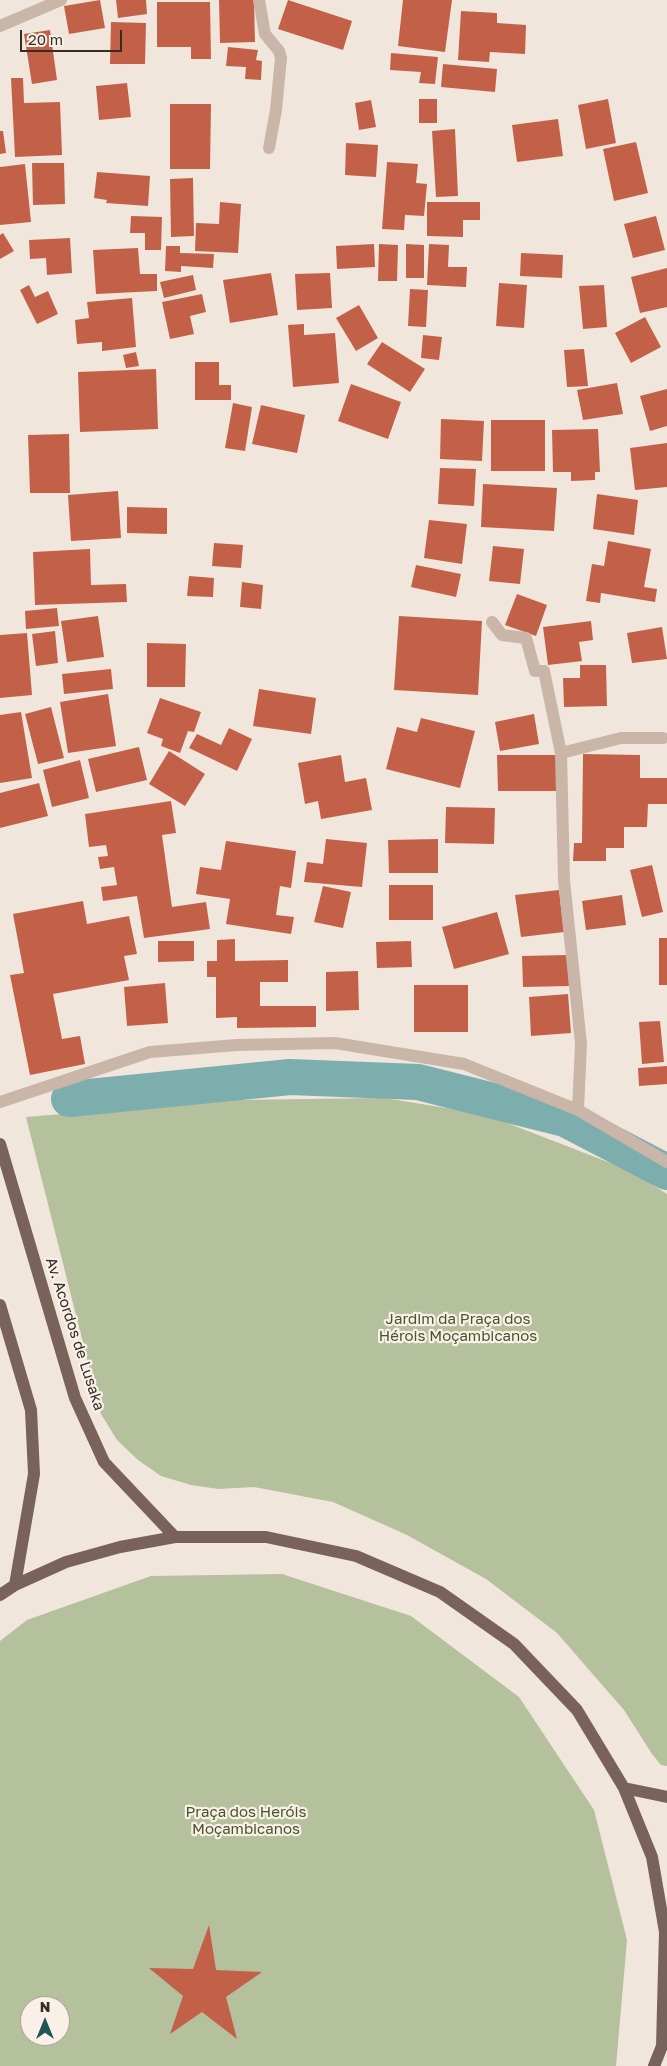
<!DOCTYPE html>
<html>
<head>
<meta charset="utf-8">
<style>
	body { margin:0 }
	#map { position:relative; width:667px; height:2066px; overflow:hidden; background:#f1e6dc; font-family:"Golos Text",sans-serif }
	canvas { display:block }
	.north { position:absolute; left:20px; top:1996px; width:50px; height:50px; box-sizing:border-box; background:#f9f1e8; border:1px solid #aba29b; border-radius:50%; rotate:0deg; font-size:14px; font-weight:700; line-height:20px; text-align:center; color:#362c28 }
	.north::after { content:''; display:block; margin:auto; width:18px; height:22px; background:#1f5557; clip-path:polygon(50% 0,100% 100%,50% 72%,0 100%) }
	.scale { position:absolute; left:20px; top:30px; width:102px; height:22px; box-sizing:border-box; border:2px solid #362c28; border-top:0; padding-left:6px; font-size:15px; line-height:18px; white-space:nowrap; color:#362c28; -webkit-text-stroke:4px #f9f1e8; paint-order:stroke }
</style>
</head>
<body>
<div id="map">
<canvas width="667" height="2066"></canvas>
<div class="north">N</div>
<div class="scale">20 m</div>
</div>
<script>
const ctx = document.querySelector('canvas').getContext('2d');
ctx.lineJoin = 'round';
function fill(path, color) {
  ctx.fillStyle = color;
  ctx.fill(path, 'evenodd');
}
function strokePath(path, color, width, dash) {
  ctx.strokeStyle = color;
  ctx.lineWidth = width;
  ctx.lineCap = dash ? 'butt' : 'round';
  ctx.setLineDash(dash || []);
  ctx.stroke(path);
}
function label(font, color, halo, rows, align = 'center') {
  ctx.font = font + ' "Golos Text",sans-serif';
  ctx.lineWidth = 4.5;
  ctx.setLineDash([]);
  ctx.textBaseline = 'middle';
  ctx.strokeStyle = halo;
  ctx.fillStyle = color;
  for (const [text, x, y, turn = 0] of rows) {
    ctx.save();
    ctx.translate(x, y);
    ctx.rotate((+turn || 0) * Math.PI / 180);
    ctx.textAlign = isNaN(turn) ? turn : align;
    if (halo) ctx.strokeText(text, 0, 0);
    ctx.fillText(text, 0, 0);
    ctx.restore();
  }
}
fill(new Path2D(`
	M384,1098L484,1114L631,1171L667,1194V1766L661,1765L652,1754L624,1710L557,1633L486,1579L407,1535L333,1502L254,1487L218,1489L191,1485L161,1476L138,1460L117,1440L101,1414L26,1117L231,1100Z
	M282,1574L411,1616L519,1697L594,1810L627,1940L616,2066H0V1641L27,1620L151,1576ZM30,2006H60V2036H30Z`), '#b5c09c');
strokePath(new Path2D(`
	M69,1099L290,1077L418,1082L565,1119L667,1172`), '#7caeae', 36);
fill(new Path2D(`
	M100,0L105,28L69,34L64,6Z
	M116,0H146L147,14L118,18Z
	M219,0H254L255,42L220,43Z
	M288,0L352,21L343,50L278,29Z
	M403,0H452L445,52L398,46Z
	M157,2H210L211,59H191V47H157Z
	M461,11L497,13V23L526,25L525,54L490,52L489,62L458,60Z
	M111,22L146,23L145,64H110Z
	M50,30L57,80L32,84L24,34Z
	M228,47L258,50L256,60L262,61L261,80L245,79L246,67L226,66Z
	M391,53L438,57L435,84L419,83L421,72L390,70Z
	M443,64L497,69L495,92L441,87Z
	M11,78H23L24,103L60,102L62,155L15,157Z
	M127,83L131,117L99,120L96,86Z
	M419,99H437V123H419Z
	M608,99L616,143L586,149L578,105Z
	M371,100L376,127L359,130L355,103Z
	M170,104H211L210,169H170Z
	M558,119L563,156L517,162L512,125Z
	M455,129L458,196L436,197L432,131Z
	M0,131H3L6,153L0,154Z
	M636,142L648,193L614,201L603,149Z
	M346,143L378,145L376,177L345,175Z
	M387,162L418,164L416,183L427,184L424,216L405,215L404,230L382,229Z
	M32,163H64L65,204L33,205Z
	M25,164L31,222L0,225V167Z
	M97,172L150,176L148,206L106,203L107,200L94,198Z
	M193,178L194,236L171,237L170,179Z
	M220,202L241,204L238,253L195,251L196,223L219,224Z
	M427,202H480V220H463V237L427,236Z
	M131,216L162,217L161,250H145V233H130Z
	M656,216L665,250L633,258L624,224Z
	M3,233L14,251L0,259V235Z
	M70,238L72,273L47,275L46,258L30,259L29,240Z
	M374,244L375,267L337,269L336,246Z
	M379,244L398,245L397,281H378Z
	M406,244L424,245V278H406Z
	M429,244L449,245L448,267H467L466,287L427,285Z
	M166,246H180V253L214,254L213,268L181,266V272L165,271Z
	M138,248L140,274H157V291L96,294L93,250Z
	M521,253L563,255L562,278L520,276Z
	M667,268V307L640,313L631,277Z
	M271,273L278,315L230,323L223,280Z
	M330,273L332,308L297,310L295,274Z
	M193,275L196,290L164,298L160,282Z
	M499,283L527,285L524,328L496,326Z
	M29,285L35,297L48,291L58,314L37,324L20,290Z
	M604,285L607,327L583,329L579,286Z
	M410,289L428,290L426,327L408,326Z
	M202,294L206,312L190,316L194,334L170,339L162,302Z
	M132,298L136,347L102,351V342L77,344L75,320L89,318L87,302Z
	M359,305L378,338L356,351L336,318Z
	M645,317L661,347L631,363L615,333Z
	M304,324V335L335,333L339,383L293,387L288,325Z
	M423,335L442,337L439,360L421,358Z
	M382,342L425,369L410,392L367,364Z
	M584,349L588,386L567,387L564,350Z
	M136,352L139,366L126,368L123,355Z
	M195,362H219V385H231V400H195Z
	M156,369L158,429L80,432L78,372Z
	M617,383L623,414L583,420L577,390Z
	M351,384L401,402L388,439L338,421Z
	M667,389V426L650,431L640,396Z
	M233,403L252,407L245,451L225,448Z
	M261,405L305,415L297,453L252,444Z
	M441,419L484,421L482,461L440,459Z
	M491,420H545V471H491Z
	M598,429L600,472H595V480L571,481V472H553L552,430Z
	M69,434L70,493H30L28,435Z
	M667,443V487L635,490L630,448Z
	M440,468L476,469L474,506L438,504Z
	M483,484L557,488L554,531L481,527Z
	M118,491L121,538L71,541L68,495Z
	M597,494L638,500L634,535L593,529Z
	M127,507L167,508V534L127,533Z
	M429,520L467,524L462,564L424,558Z
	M608,541L651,549L644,587L657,589L655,602L601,593L600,603L586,601L592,564L604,566Z
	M214,543L243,545L241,568L212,566Z
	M493,546L524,549L520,584L489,581Z
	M90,549L91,585L126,584L127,602L35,605L33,552Z
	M416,565L461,574L456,597L411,587Z
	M189,576L214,578L213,597L187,596Z
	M242,582L263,585L261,609L240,607Z
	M517,594L547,605L536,636L505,625Z
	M57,608L59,626L26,629L25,611Z
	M98,616L104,657L67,662L61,621Z
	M399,616L482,621L478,695L394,690Z
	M591,621L593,640L579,642L582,661L548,665L543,627Z
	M662,627L667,659L632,663L627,633Z
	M55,631L58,663L36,666L32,634Z
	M27,633L32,695L0,698V635Z
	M147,643L186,644L185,687H147Z
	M580,665H606L607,706L564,707L563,678H580Z
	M111,669L113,689L64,694L62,674Z
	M259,689L316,698L311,734L253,726Z
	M108,694L116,746L68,753L60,702Z
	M160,698L201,712L194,732L188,731L180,753L161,746L163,739L147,733Z
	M51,707L64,758L38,764L25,714Z
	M21,712L32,778L0,783V715Z
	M534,714L539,744L500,751L495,722Z
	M421,718L475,731L460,788L386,769L397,727L417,732Z
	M229,728L252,739L237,771L189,748L197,734L221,745Z
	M139,747L147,780L96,792L88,759Z
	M169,751L205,774L185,806L149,784Z
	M583,754L640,755V778H667V804H648L647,827H624V848H606V861H573L574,843H582Z
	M341,755L345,782L366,778L372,810L321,819L318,801L305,804L298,763Z
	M497,755H556V791H498Z
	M80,760L89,798L52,807L43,770Z
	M39,783L48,816L0,828V793Z
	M171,801L176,833L162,835L172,907L206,902L210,929L144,938L137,896L103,901L101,887L117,885L114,867L100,869L98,857L108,856L106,845L89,847L85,814Z
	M446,807L495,808L494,844L445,843Z
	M326,839L367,843L362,887L304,882L307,862L323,864Z
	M438,839V873H389L388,840Z
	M226,841L296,851L291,888L280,886L276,915L294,917L291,934L226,924L230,899L196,894L200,867L221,870Z
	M652,865L663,912L642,917L630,870Z
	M389,885H433V920H389Z
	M323,886L351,892L343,928L314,922Z
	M559,890L564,932L521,937L515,895Z
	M622,895L626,925L586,930L582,901Z
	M83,901L87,924L129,916L137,954L124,956L129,980L53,994L62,1039L80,1036L85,1064L30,1075L10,975L24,973L13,914Z
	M497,912L509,954L454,969L442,927Z
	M659,938H667V985H659Z
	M235,939V961L288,960V982H260V1006H316V1027L237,1028V1017L216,1018V977H207V961H217V940Z
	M158,941H194V961L158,962Z
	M411,941L412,967L377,968L376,942Z
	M568,955L569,986L523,987L522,956Z
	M358,971L359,1010L326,1011V972Z
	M165,983L168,1023L127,1026L124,987Z
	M414,985H468V1032H414Z
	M568,994L571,1033L531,1036L529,997Z
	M660,1021L664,1062L642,1064L639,1022Z
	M667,1066V1084L639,1086L638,1068Z
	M209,1925L216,1970L262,1972L226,1997L237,2039L202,2012L170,2034L183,1996L149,1968L193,1969Z`), '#c36148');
strokePath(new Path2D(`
	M259,0L265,34L279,51L281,58L276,110L269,148
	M0,26L61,0
	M492,622L502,635L526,638L535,671H544L561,753L564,880L581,1044L578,1110
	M561,753L621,738H663
	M0,1102L150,1052L237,1045L335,1043L464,1064L578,1110L667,1162`), '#c9b6a8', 12);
strokePath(new Path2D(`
	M0,1144L75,1398L104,1462L175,1537
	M0,1305L31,1410L34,1474L15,1585
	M0,1595L15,1585L66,1562L120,1547L175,1537H266L356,1556L440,1592L514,1644L577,1710L624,1788L652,1857L665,1932L662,2046L654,2066
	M624,1788L667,1797`), '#78625a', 12);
label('15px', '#47542c', '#f9f1e8', [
	["Jardim da Praça dos",458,1319],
	["Hérois Moçambicanos",458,1336],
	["Praça dos Heróis",246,1812],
	["Moçambicanos",246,1829]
]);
label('15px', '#362c28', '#f9f1e8', [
	["Av. Acordos de Lusaka",75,1334,72]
]);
</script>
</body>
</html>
